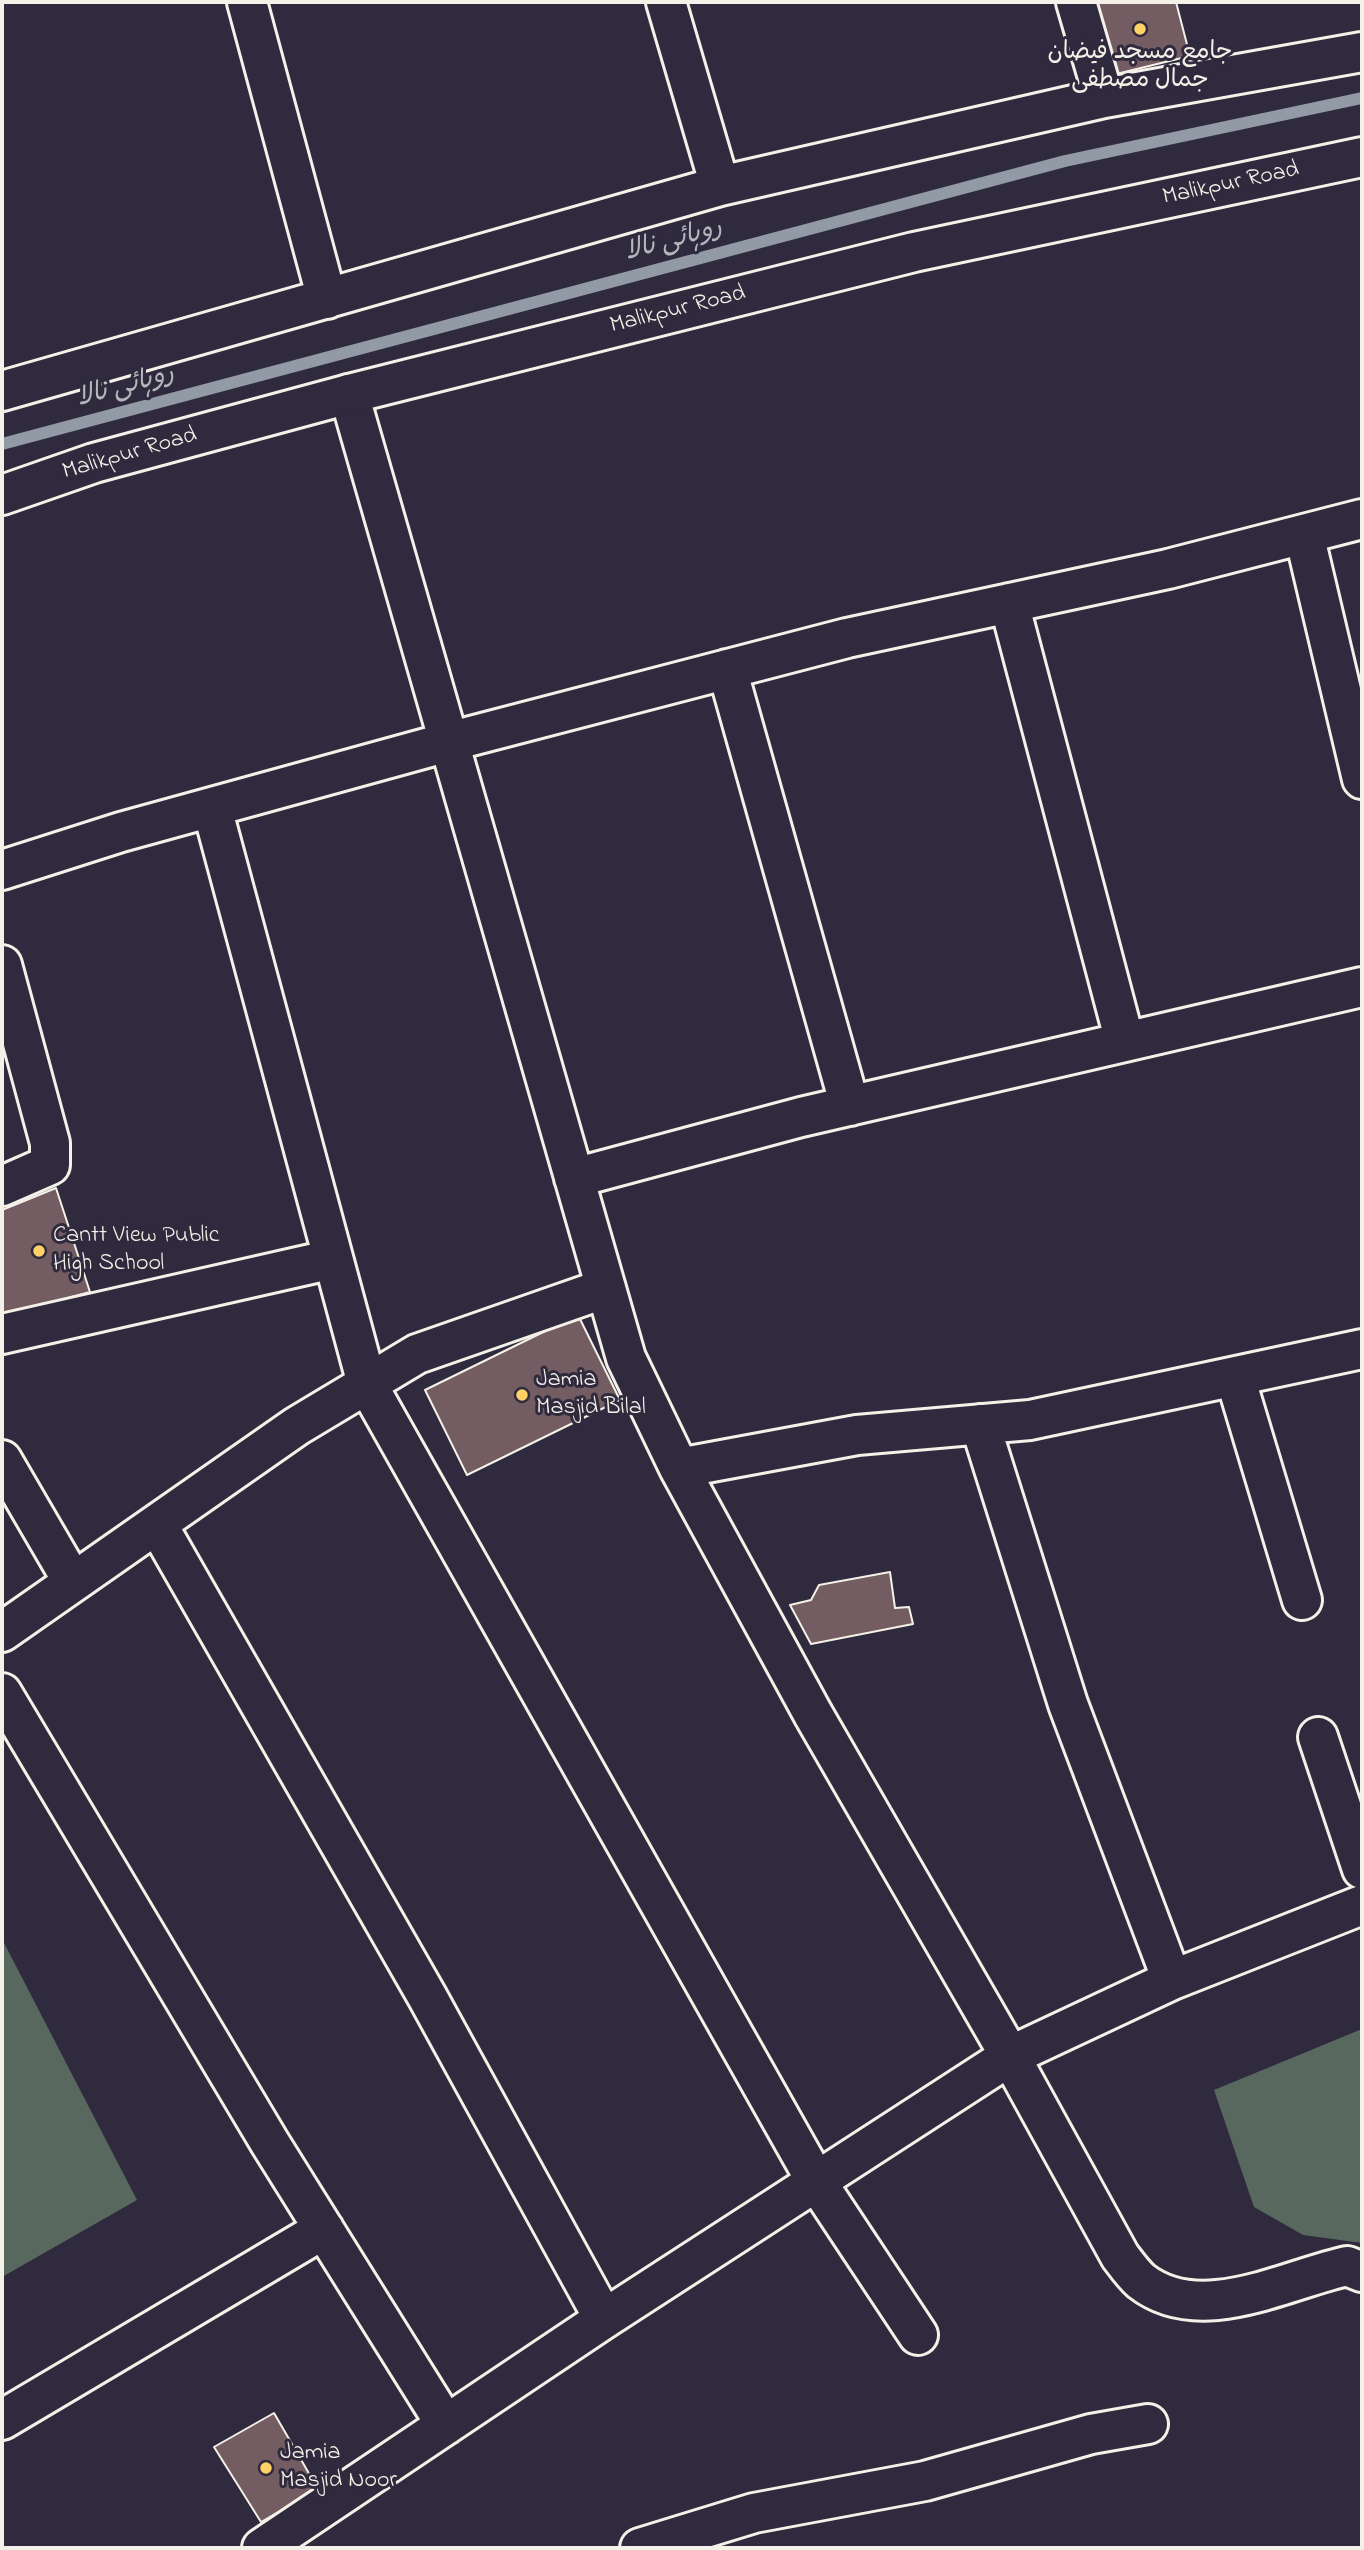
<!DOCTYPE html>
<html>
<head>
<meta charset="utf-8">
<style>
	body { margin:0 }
	#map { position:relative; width:1364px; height:2550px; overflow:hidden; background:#2f2a3d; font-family:"Indie Flower",sans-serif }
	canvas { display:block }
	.frame { position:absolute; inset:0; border:4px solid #f4f1e8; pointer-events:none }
</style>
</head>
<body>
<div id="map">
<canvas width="1364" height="2550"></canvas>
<div class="frame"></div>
</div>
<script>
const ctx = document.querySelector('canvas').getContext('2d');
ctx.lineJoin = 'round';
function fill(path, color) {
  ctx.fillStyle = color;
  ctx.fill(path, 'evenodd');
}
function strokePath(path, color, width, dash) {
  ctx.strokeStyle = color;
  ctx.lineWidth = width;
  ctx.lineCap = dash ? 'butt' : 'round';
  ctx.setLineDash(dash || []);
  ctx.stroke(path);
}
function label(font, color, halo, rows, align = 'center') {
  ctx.font = font + ' "Indie Flower","Playpen Sans Arabic",sans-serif';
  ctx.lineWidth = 6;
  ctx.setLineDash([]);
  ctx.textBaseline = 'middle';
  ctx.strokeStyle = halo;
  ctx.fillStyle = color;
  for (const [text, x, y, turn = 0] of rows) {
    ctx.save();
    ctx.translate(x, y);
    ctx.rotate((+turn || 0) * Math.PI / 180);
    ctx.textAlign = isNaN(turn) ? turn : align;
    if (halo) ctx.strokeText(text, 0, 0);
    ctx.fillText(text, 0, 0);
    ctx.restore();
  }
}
fill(new Path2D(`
	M2,1939L137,2200L2,2277Z
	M1362,2029V2243L1303,2235L1254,2207L1214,2090Z`), '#58685f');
strokePath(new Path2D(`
	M2,444L1065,161L1362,98`), '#929aa6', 12);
const building = new Path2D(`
	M1089,2H1176L1190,56L1108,76Z
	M56,1188L90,1292L2,1316V1210Z
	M578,1315L620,1400L467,1475L425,1390Z
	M890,1572L895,1608L909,1607L913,1624L811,1644L790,1605L811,1600L819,1585Z
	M274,2413L318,2489L261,2522L214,2447Z`);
fill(building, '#745c63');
strokePath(building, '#f4f1e8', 2);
const street = new Path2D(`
	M247,2L327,299
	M666,2L720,186
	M1076,2L1104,98
	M2,391L720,186L1104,98L1362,52
	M349,394L626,1358L679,1468L813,1714L1010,2056L1120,2256C1126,2264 1133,2274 1141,2281C1200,2327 1284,2280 1347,2266L1362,2272
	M1304,534L1362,779
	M1009,603L1125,1042
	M727,669L850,1106
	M212,808L367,1384L816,2181L918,2335
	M2,870L121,832L448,742L847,638L1168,569L1362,519
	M2,965L50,1143V1165L2,1186
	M574,1178L801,1117L1362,987
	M2,1334L333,1259
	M1235,1377L1302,1600
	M980,1424L1068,1704L1172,1980
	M2,1460L73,1582
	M679,1468L857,1435L1030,1420L1362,1349
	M157,1524L428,1998L604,2319
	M2,1632L297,1426L417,1354L606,1288
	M2,1693L270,2143L446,2425
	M1318,1737L1362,1869
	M2,2420L324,2229
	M262,2548L604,2319L1010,2056L1172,1980L1362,1905
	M640,2548L754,2513L925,2481L1091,2434L1148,2424`);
const secondary = new Path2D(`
	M2,495L94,463L349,394L914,252L1362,157`);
strokePath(street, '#f4f1e8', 44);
strokePath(secondary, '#f4f1e8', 44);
strokePath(street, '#2f2a3d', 38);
strokePath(secondary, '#2f2a3d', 38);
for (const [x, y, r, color] of [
	[1140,29,7,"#ffd166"],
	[39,1251,7,"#ffd166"],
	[522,1395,7,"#ffd166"],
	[266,2468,7,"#ffd166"]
]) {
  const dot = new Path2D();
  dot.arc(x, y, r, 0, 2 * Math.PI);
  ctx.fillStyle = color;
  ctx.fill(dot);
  strokePath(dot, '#2f2a3d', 2.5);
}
label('24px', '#f4f1e8', '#2f2a3d', [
	["جامع مسجد فیضان",1140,54,"center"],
	["جمال مصطفی",1140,82,"center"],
	["Cantt View Public",53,1237],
	["High School",53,1265],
	["Jamia",536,1381],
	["Masjid Bilal",536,1409],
	["Jamia",280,2454],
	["Masjid Noor",280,2482]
], 'left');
label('24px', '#f4f1e8', '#2f2a3d', [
	["Malikpur Road",1231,185,-12],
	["Malikpur Road",678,311,-14],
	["Malikpur Road",130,455,-16]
]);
label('italic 26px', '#b2b7bc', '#2f2a3d', [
	["روہائی نالا",674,242,-15],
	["روہائی نالا",126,388,-15]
]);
</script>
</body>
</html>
